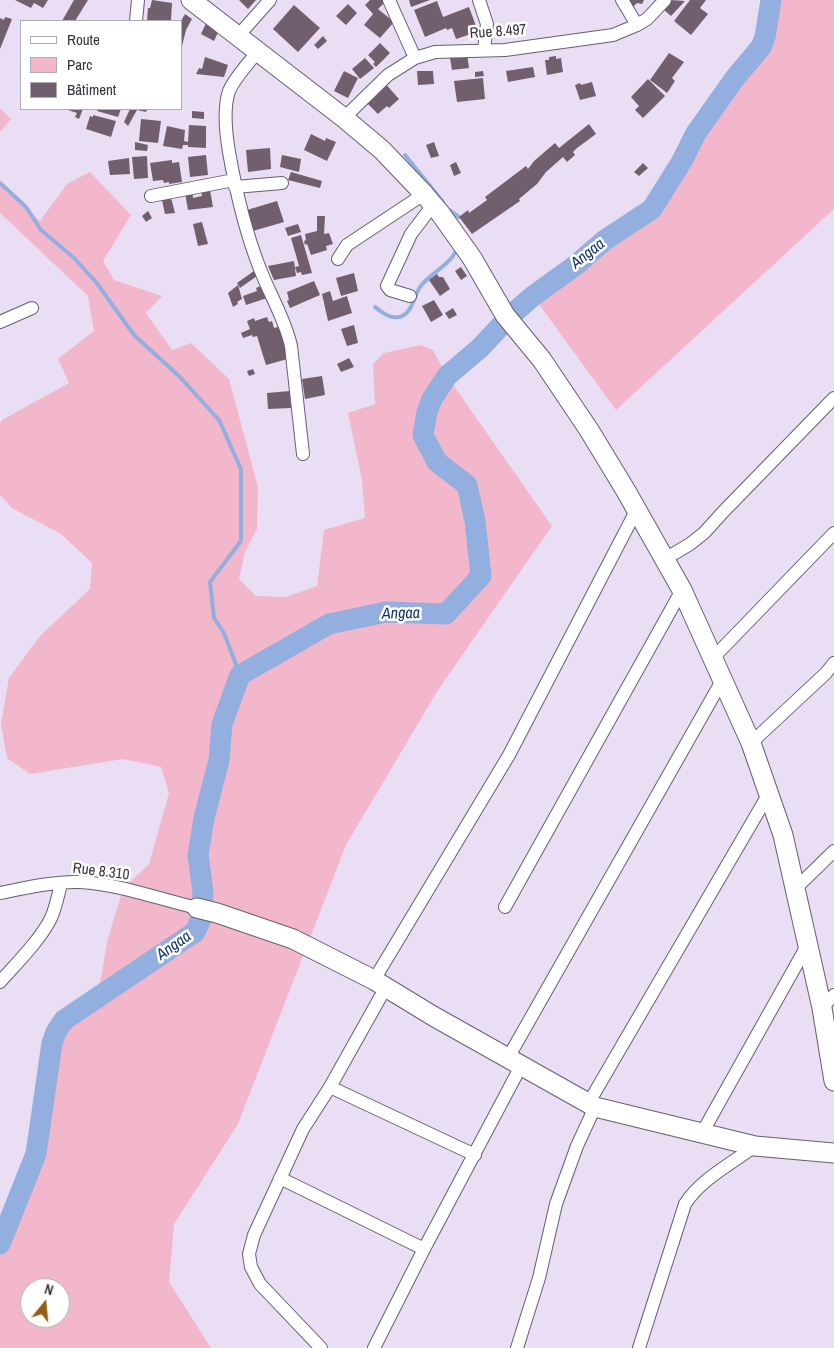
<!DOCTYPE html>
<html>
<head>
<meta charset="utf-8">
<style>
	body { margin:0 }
	#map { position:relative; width:834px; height:1348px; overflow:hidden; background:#e9def4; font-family:"Archivo Narrow",sans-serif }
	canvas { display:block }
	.legend { position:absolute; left:20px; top:20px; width:162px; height:90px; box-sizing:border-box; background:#fff; border:1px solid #afadb0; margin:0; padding:6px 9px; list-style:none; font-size:15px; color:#36323a }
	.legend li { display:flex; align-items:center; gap:10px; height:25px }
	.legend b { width:25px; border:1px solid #afadb0 }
	.north { position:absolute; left:20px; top:1278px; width:50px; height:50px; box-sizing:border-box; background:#fff; border:1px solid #afadb0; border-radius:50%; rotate:17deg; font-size:14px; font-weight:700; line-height:20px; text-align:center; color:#36323a }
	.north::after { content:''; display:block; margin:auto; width:18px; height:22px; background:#935f13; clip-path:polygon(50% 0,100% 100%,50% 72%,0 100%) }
</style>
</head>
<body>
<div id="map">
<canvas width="834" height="1348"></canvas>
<ul class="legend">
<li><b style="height:6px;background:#fff"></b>Route</li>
<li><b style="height:14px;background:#f3b7cb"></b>Parc</li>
<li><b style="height:14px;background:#715f6d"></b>Bâtiment</li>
</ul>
<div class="north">N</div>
</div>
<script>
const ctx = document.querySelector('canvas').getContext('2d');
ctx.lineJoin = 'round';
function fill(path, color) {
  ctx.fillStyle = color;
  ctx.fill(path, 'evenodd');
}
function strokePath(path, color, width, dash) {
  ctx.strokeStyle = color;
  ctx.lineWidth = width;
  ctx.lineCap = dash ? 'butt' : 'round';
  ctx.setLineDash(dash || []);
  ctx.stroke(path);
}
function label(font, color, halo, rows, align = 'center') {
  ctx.font = font + ' "Archivo Narrow",sans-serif';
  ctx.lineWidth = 5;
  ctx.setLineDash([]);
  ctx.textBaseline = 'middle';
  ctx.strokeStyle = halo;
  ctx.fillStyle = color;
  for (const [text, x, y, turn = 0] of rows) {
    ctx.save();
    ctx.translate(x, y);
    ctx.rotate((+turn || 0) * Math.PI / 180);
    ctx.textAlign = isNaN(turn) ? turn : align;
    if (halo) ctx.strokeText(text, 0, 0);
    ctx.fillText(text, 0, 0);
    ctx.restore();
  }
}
fill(new Path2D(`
	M771,0H834V209L616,410L533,296L576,265L605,240L652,209L682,161L696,133L735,78L761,47L765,37Z
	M0,108L11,119L0,132Z
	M90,172L131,215L103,261L114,280L162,296L146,313L172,350L191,343L229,379L258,487L257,529L245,552L239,579L256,596L286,597L317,586L324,530L365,518L362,480L348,413L375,404L373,364L384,353L421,345L433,350L447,376L552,526L438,690L346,845L238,1124L174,1224L169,1282L211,1348H0V1244L36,1154L52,1043C60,1021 76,1009 97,999L108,938L123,889L149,864L169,793L161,767L123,759L30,774L7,758L1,724L9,678L40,636L90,589L92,563L61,534L12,508L0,495V424L2,420L69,383L58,359L94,331L88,296L0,213V183L40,221L67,184ZM30,1288H60V1318H30Z`), '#f3b7cb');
strokePath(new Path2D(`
	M405,155L443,202
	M0,183L26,207L41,230L73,257L96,282L134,335L179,376L219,420L241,469V541L210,582L214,618L224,633L240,675
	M449,210L459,217
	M375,307C382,312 389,319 399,317C412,315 414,296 420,287C430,273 449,266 456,251L455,248`), '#92afe0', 4);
strokePath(new Path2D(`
	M0,1244L36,1154L52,1043L56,1032L64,1020L195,932L202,917L203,892L198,855L204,818L219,760L222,724L240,675L329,624L386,612L446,614L481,576L475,521L467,485L437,462L423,435L427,412L432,399L447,376L480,348L510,316L533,296L576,265L605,240L652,209L682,161L696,133L735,78L761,47L765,37L771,0`), '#92afe0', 21);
fill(new Path2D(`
	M15,0H48L43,8L34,3L31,8Z
	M74,0H88L75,21H62Z
	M152,0L172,3L171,20L147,21L148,8H150Z
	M239,0H256L248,9Z
	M370,0H387L378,9L394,22L380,38L364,25L373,14L365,5Z
	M409,0H430L411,7Z
	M627,0H644L642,4L637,3L633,7Z
	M671,0L685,1L671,16L663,9Z
	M690,0H706L700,8L708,14L691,35L674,21Z
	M437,1L443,17L469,7L476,26L469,28L471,34L456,39L452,28L447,30L446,28L425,37L414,10Z
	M348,4L357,13L346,25L336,16Z
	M294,5L320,28L298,52L273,29Z
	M185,14L192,19L186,30L182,46L181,21Z
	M5,17L12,19L0,49V18L4,20Z
	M208,19L221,26L214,41L201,34Z
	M323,36L327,41L318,49L314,45Z
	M380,43L390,53L376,67L373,64L375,62L368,55Z
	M449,52L467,53L469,68L452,70Z
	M669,53L684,62L672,78L675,81L667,93L650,80Z
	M556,56V59L561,58L563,72L547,75L545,60H549V57Z
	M205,57L228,65L224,77L196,74L199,68L202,69Z
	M365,58L374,68L360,79L352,69Z
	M533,67L535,77L508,82L506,71Z
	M344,71L358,78L348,98L334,91Z
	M417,71H433L434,84L418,85Z
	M483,71L484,76L475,77V72Z
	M483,78L485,99L457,102L454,81Z
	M648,79L665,96L643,118L635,110L639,106L631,97Z
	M383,81L399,99L389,108L387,106L378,114L364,100Z
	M592,82L596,96L580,100L575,85L580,83L581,85Z
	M65,109H83L79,119L75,117L77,113Z
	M98,109H121L118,117L97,111Z
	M130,109H147L146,112L137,110L128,126L124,122Z
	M192,111L204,112V119L192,118Z
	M93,115L116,121L111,137L86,129L90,116L93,117Z
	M141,119L161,121L158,143L139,141Z
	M589,124L596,134L577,148L573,152L575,155L567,162L563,157L546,172L537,184L519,199L520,201L472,234L459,217L468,210L469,213L487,200L485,197L526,166L528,169L534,161L555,143L559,148Z
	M189,125L206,126V148L188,147V145H183L182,149L163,146L167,126L185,130L184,141L188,142Z
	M311,134L325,141L326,138L336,142L327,161L304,150Z
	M135,142L148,145L147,151L135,150Z
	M434,142L439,156L431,158L426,145Z
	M270,148L271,169L248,172L246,150Z
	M206,155L208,175L190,177L188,157Z
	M282,155L301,159L299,172L280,167Z
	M147,156L148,178L134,179L132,157Z
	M129,158L130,174L110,175L108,161Z
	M172,160V163L179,162L182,182L169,184V182L164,183L163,180L153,181L150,163Z
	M456,162L461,173L454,176L450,165Z
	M643,163L648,168L639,176L634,172Z
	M291,172L322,181L320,188L288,180Z
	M192,184L193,198L202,196L201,191L210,190L213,207L188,210L185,193Z
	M169,190L175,213L165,214L160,191Z
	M277,201L284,222L253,231L247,210Z
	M148,211L152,218L146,222L142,216Z
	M317,216H325L324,234L329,233L333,244L326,246L327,250L311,255L307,244L305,245L304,241L306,240L305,234L317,231Z
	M202,222L208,244L198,246L193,224Z
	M298,224L301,232L288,236L285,228Z
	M301,235L312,273L302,275L301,272L297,273L295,267L299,266L291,238Z
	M294,261L296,276L274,280L268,266Z
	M461,267L467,276L461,280L455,271Z
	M254,271L257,276L240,288L237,283Z
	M354,273L358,291L341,296L336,278Z
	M437,274L439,277H443L450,289L440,296L429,280Z
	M314,281L320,295L290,308L287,301L289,300L287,292Z
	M238,285L242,299L237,302L238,304L233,307L228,293Z
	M263,285L270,297L246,305L243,296L257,291L256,288Z
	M330,291L333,301L347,296L352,313L328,321L322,294Z
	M434,300L443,315L431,322L422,306Z
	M453,308L457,315L449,319L445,313Z
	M267,317L269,322L272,321L274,328L282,326L291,358L266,365L257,336L253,337L252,335L243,338L241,333L250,329L247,321L254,318L255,321Z
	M354,325L358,343L347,346L341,329Z
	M349,358L354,367L341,372L337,364Z
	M253,369L255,374L249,376L247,371Z
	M322,376L325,395L305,399L302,379Z
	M290,391L291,408L268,409L267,393Z`), '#715f6d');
const street = new Path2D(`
	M389,0L415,58
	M479,0L487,24L484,50
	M622,0L637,25
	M136,21L138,0
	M238,36L270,0
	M258,51C249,63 235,77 229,91C223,109 226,134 229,152C236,192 245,231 260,269C270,295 285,319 291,346L303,454
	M344,118L388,75L415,58L435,52L505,50L613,35L637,25L647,19L665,0
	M235,187L282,183
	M151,196L234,180
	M338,259L347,245L424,194
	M410,296L390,290L387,286L411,234L433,205
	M0,322L32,308
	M665,559L690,544L704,533L723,512L834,398
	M713,658L834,533
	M751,743L826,673L834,663
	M795,889L834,851
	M0,893C25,888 55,881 80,882C119,884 159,899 197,908
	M505,907L682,590
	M374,980L509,755L637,509
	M0,982C16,964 41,939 51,918C56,907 58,895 61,884
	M822,1008L834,995
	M508,1058L723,679
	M330,1087L475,1155
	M588,1104L768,795
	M702,1133L808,944
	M280,1178L424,1249
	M321,1348L260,1284L251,1267L249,1254L254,1235L303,1129L330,1087L386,987
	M374,1348L424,1249L521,1066
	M517,1348L539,1278L556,1204L577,1146L595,1107
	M639,1348L685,1204C701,1179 731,1164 755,1146`);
const secondary = new Path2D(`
	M191,0L344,118L382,150L424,194L440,213L472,258L505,315L542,360L589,430L626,491L682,590L751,743L783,835L822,1008L834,1081
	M197,908L217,913L293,939L374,980L433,1016L595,1107L755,1146L834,1153`);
strokePath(street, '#685e71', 14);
strokePath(secondary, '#685e71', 21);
strokePath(street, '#fff', 12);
strokePath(secondary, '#fff', 19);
label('15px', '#36323a', '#fff', [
	["Rue 8.497",498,32,-4],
	["Rue 8.310",101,872,7]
]);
label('italic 16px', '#11326c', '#fff', [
	["Angaa",588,254,-38],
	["Angaa",401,614,-1],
	["Angaa",174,946,-35]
]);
</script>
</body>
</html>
